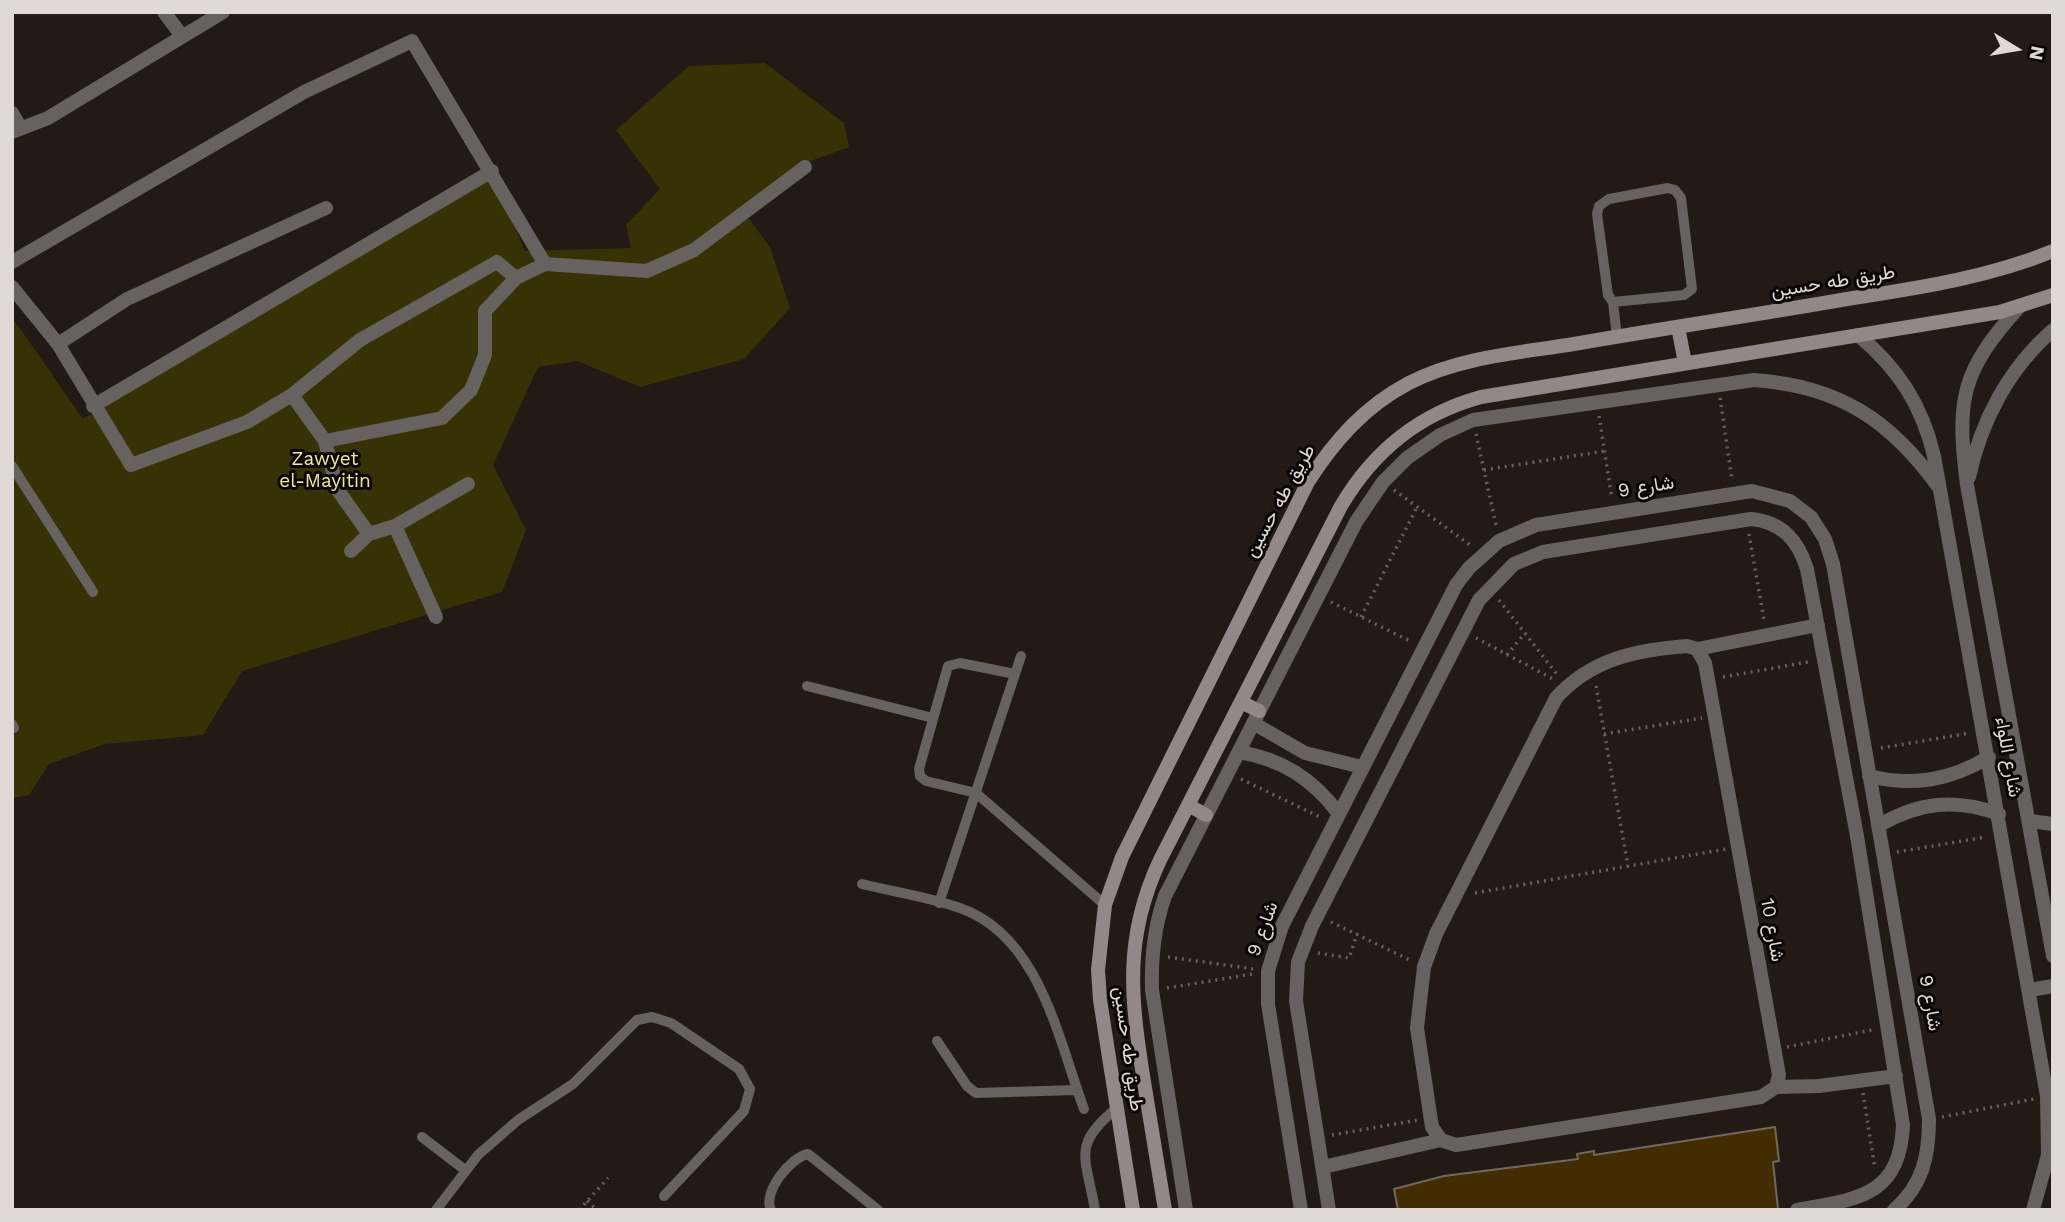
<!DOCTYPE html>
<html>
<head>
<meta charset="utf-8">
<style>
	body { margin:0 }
	#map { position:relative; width:2065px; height:1222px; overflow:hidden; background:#231a15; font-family:"Work Sans",sans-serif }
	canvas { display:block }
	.frame { position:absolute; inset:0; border:14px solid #e0d9d5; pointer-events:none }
	.north { position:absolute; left:1981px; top:14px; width:70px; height:70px; -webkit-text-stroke:5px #0a0605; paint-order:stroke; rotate:101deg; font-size:19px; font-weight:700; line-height:28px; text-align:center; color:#e0d9d5 }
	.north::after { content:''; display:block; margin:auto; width:24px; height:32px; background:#e0d9d5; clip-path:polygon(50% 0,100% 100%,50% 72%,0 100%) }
</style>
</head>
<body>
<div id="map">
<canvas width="2065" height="1222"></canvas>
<div class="frame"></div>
<div class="north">N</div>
</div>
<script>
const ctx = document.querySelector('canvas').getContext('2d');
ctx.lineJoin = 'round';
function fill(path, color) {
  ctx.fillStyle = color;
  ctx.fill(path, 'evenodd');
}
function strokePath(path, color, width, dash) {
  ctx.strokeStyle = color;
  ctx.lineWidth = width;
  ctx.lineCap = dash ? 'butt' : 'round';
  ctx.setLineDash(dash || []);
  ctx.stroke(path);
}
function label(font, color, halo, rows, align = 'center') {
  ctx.font = font + ' "Work Sans",Vazirmatn,sans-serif';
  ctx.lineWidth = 6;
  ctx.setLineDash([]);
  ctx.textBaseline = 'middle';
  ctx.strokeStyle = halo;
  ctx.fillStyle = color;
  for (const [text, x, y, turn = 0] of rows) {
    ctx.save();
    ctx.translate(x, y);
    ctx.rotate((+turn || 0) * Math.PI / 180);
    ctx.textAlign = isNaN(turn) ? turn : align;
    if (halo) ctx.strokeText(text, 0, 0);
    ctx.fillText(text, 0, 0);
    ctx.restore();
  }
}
fill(new Path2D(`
	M765,63L844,123L849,147L808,162L746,215L770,247L790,308L744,359L640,387L577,361L538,367L493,465L526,530L502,592L242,671L203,735L105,744L49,764L29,795L12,798V317L83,419L492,173L525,251L631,248L626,225L660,189L616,130L689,66Z`), '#373205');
const building = new Path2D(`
	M1775,1127L1779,1161L1773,1162L1778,1209L1398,1210L1394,1189L1444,1176L1578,1159L1577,1154L1594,1151V1155Z`);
fill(building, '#422c01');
strokePath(building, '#70695e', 2);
strokePath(new Path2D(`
	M1720,398L1732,480
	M1599,416L1612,499
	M1476,434L1496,525
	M1484,470L1605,451
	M1394,490L1473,547
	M1749,534L1764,620
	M1499,600L1559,677
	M1331,602L1412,642
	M1361,617L1417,507
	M1476,638L1553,679
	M1507,655L1525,633
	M1723,677L1808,662
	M1596,686L1628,866
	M1604,734L1702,718
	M1881,748L1970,733
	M1241,779L1322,818
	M1897,852L1986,837
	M1475,893L1726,849
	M1331,922L1412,961
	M1318,953L1349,958L1357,934
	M1168,957L1254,969
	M1167,988L1253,974
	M1787,1047L1872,1030
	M1863,1093L1875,1169
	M1942,1117L2034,1099
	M1332,1135L1418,1120
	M587,1201L597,1210
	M579,1210L608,1178`), '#68605b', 3.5, [2, 5]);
strokePath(new Path2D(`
	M1668,188L1675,190L1681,198L1692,289L1684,295L1613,302L1608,295L1597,214L1599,206L1609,199Z
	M1613,302L1617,337
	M12,466L93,592
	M1015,674L960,663L948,666L919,769L920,776L926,781L976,793L1105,905
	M807,686L933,718
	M12,724L14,728
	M862,884C894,892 929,897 960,908C1040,936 1058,1039 1084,1109
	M939,903L1021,656
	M937,1041L967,1086L976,1093L1076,1090
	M422,1137L465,1170
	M436,1210L478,1155L518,1120L573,1084L637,1020L652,1017L671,1023L739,1069L750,1089L744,1111L664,1196
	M771,1210C762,1192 791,1157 808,1154L878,1210
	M1095,1210C1086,1157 1071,1145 1117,1108`), '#676160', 10);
strokePath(new Path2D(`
	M164,12L182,36
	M12,113L20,127
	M12,132L48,118L223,12
	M12,262L304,92L412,41L545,264
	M12,287L58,344L131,465L247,422L292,395L360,340L497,262L516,278
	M2020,306C1961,371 1956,399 1967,485L2053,956
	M1858,335C1898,368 1922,405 1934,456L2047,1096L2048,1155L2033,1210
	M58,344L127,299L326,208
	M292,395L325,441L337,489L369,534
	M93,406L492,171
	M325,441L442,418L471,390L485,355V311L516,278L545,264L647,271L694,250L805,167
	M1969,477C1981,421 2009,368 2053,330
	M395,526L436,617
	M351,551L369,534L395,526L468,484
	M1687,646L1697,649L1705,663L1779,1075L1776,1087L1761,1097L1456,1145L1441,1140L1432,1127L1417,1028L1424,967L1436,934L1556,698C1591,659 1636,650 1687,646Z
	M1697,649L1818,625
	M1253,723L1305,753L1362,767
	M1239,752C1282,759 1313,779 1339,814
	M1869,776C1913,787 1951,780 1989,757
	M2030,821L2053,824
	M1878,826C1918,802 1956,798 1999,814
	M2030,990L2053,986
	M1776,1087L1819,1086L1896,1076
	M1323,1167L1441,1140
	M1186,1210L1152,990C1151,957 1154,927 1165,896L1356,522L1383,482L1407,458L1440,435L1473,420L1754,380C1839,386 1891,420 1940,489
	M1301,1210L1268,1004V971L1282,926L1456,585L1469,568L1499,541L1536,525L1752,491L1790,501L1811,517L1825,539L1833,564L1929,1119C1929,1156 1923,1185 1894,1210
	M1329,1210L1296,1001L1298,962L1312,926L1479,600L1514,564L1543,552L1751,519C1782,522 1798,540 1807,569L1857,836L1903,1125C1900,1197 1857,1199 1797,1210`), '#676160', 14);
strokePath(new Path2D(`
	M1678,327L1685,363
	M1241,702L1259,711
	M1188,805L1206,815
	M1133,1210L1100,1000L1098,970L1105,905L1122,857L1308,482C1334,441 1365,406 1409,383C1459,357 1519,353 1574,344C1665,328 1756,315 1847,299C1917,288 1987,278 2053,251
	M1165,1210C1158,1167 1151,1124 1144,1082C1131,999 1123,939 1160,860L1341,506C1374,450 1419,414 1481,397L2000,312L2053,295`), '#928887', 14);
label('19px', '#e0d9d5', '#0a0605', [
	["طريق طه حسين",1833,282,-9],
	["شارع 9",1646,487,-9],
	["طريق طه حسين",1280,501,-61],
	["شارع اللواء",2008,757,80],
	["شارع 9",1263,929,-70],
	["شارع 10",1772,930,80],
	["شارع 9",1930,1003,80],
	["طريق طه حسين",1128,1049,82]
]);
label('19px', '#f1e891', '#0a0605', [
	["Zawyet",325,459],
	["el-Mayitin",325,481]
]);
</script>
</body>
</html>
